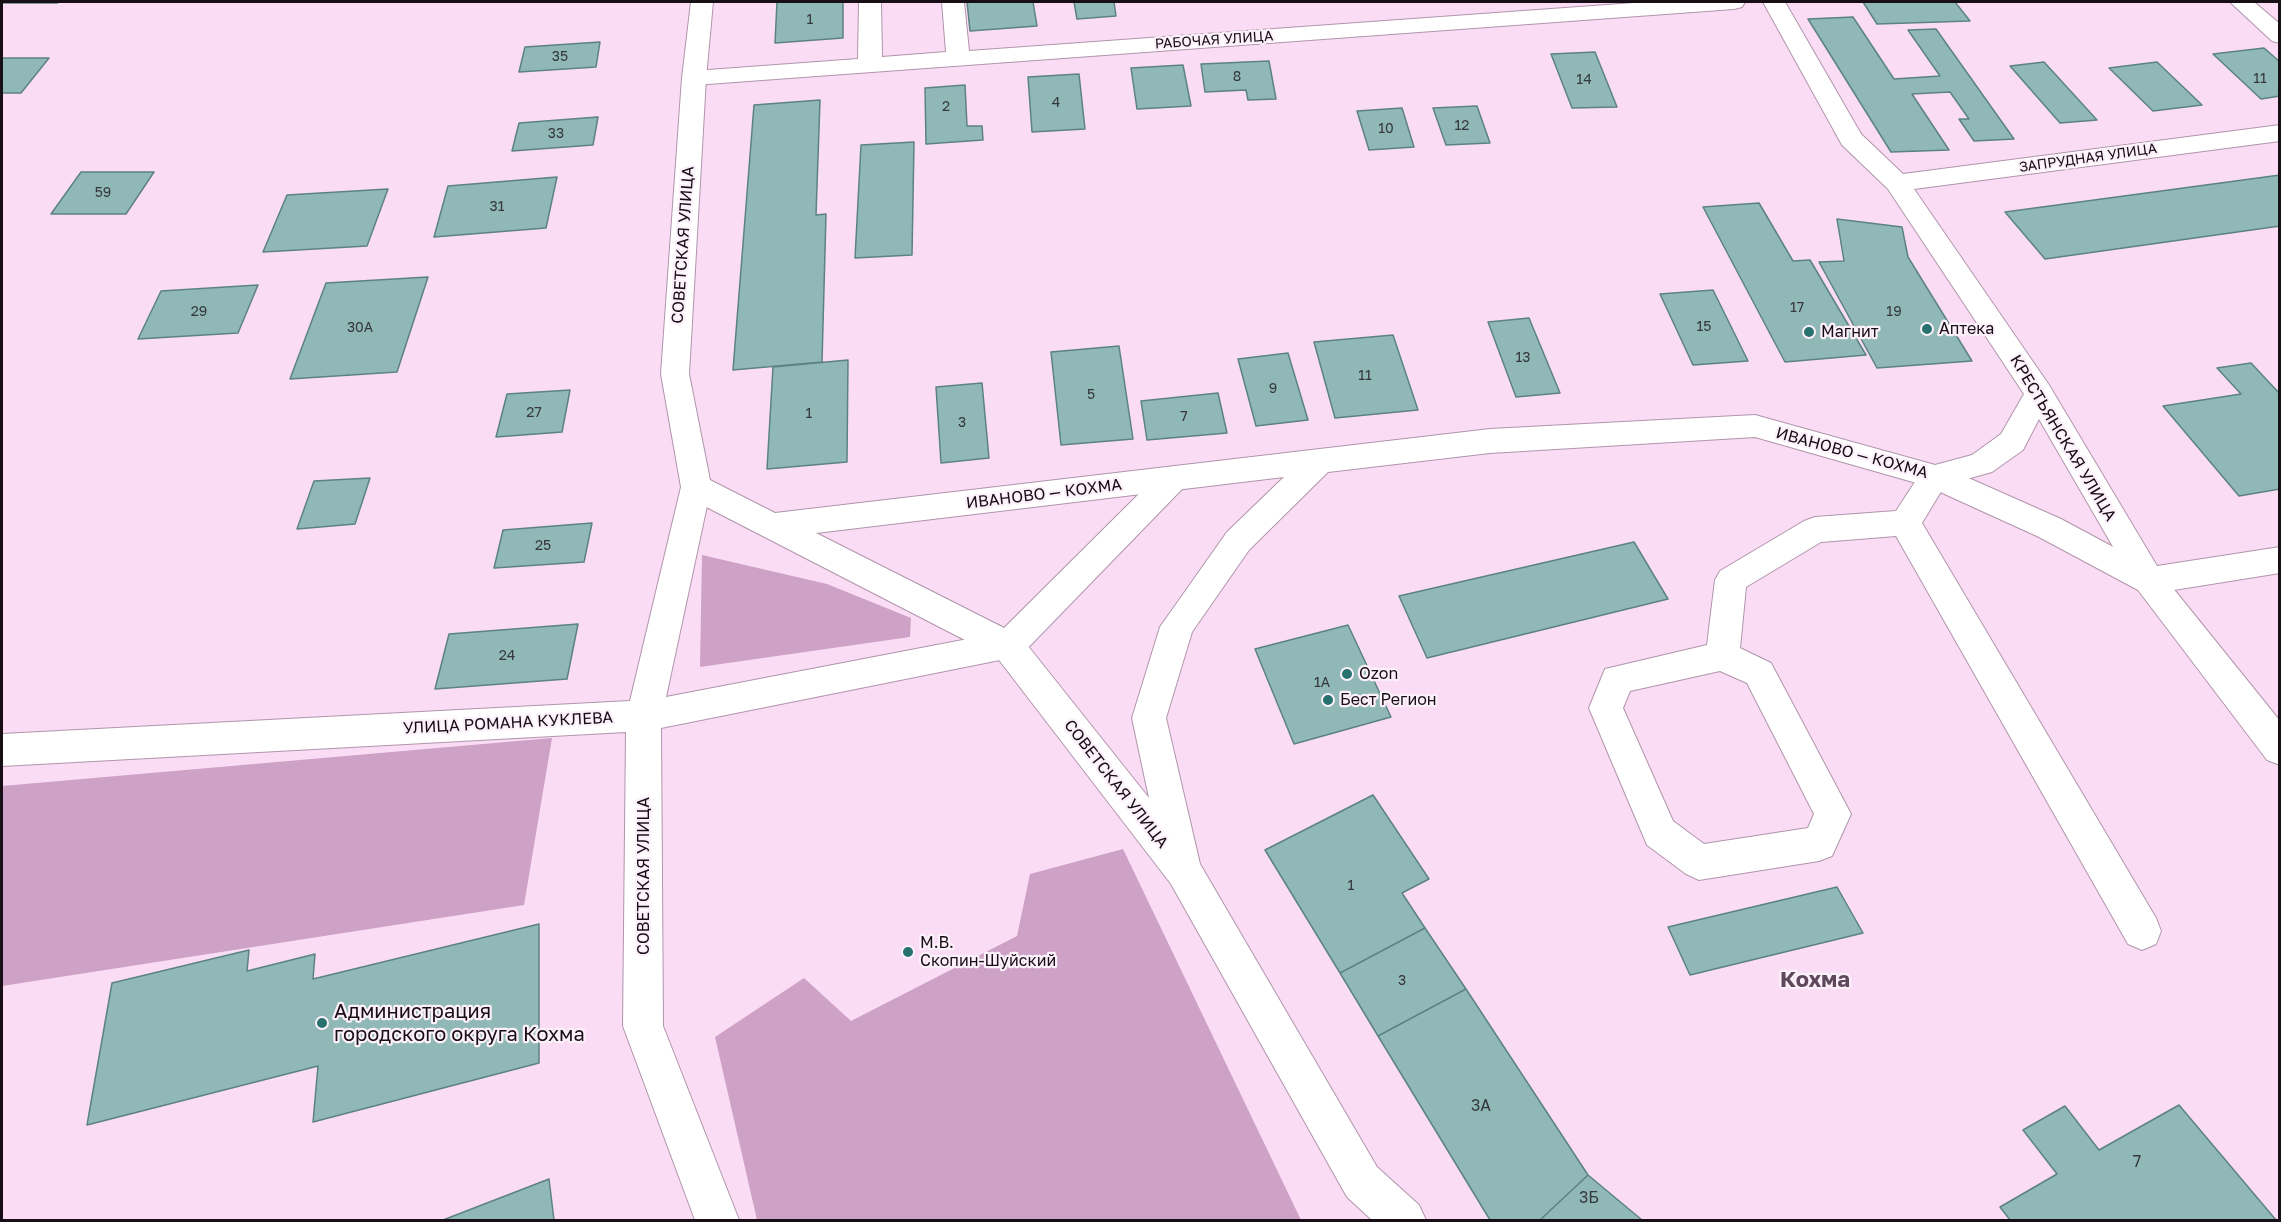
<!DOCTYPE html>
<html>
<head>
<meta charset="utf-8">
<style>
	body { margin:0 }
	#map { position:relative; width:2281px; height:1222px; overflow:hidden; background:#faddf5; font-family:"Golos Text",sans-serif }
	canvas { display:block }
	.frame { position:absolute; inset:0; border:3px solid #180e16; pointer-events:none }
</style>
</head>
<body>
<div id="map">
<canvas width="2281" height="1222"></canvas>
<div class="frame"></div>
</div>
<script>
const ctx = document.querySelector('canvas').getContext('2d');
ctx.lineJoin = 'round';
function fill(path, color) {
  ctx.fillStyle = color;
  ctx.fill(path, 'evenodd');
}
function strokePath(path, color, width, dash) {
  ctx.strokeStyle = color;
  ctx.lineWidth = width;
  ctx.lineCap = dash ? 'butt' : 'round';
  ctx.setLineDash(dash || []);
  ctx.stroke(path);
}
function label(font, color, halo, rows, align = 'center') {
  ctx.font = font + ' "Golos Text",sans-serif';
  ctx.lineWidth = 4.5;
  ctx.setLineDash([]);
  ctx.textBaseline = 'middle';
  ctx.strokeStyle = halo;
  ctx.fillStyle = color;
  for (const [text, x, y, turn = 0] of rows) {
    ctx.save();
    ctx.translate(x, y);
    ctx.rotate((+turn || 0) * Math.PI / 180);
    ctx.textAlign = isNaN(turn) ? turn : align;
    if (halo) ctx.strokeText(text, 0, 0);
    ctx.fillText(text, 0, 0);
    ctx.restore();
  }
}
fill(new Path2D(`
	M702,555L827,584L911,618L910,637L700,667Z
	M552,738L524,905L2,986V786Z
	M1123,849L1301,1220H757L715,1037L804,978L851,1021L1017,936L1030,874Z`), '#cea1c6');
const building = new Path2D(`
	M2,2H59L57,3H2Z
	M777,2H843V38L775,43Z
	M967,2H1033L1037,26L970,31Z
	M1074,2H1114L1116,16L1077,19Z
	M1863,2H1955L1970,21L1877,24Z
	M1853,17L1894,79L1940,76L1908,30L1936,29L2014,139L1974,141L1959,119H1969L1950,92L1912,94L1949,150L1891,152L1808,19Z
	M600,42L596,67L519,72L525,47Z
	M2264,48L2280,62V96L2261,99L2213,54Z
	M1595,52L1617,107L1572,108L1551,54Z
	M2,58H49L21,93H2Z
	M1269,61L1276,99L1248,100L1246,90L1205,92L1201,64Z
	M2044,62L2097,120L2060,123L2010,66Z
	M2157,62L2202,105L2153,111L2109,68Z
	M1183,65L1191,106L1137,109L1131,68Z
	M1079,74L1085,129L1032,132L1028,77Z
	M965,85L967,126H982L983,140L926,144L925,88Z
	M820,100L816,215L826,214L822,362L733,370L754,105Z
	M1477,106L1490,143L1446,145L1433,108Z
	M1402,108L1414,147L1369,150L1357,111Z
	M598,117L593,145L512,151L519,123Z
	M914,142L912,255L855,258L861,145Z
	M81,172H154L126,214H51Z
	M2280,175V226L2045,259L2005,212Z
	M557,177L546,228L434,237L448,186Z
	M388,189L367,246L263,252L287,195Z
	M1759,203L1793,261L1810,260L1866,355L1785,362L1703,207Z
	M1837,219L1902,227L1908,257L1972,361L1877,368L1819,262L1844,261Z
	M428,277L397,372L290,379L326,283Z
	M258,285L238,333L138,339L161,291Z
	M1713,290L1748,361L1693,365L1660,294Z
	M1529,318L1560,393L1516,397L1488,322Z
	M1393,335L1418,410L1335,418L1314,342Z
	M1119,346L1133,439L1061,445L1051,352Z
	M1288,353L1308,420L1256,426L1238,359Z
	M848,360L847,462L767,469L773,367Z
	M2251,363L2280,394V489L2239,496L2163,406L2241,394L2217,368Z
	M982,383L989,458L941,463L936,387Z
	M570,390L562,432L496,437L507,394Z
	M1218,393L1227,433L1147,440L1141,401Z
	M370,478L355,524L297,529L314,481Z
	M592,523L584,562L494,568L503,530Z
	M1634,542L1668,599L1427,658L1399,596Z
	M578,624L567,679L435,689L449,634Z
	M1348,625L1391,717L1294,744L1255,649Z
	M1373,795L1429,879L1402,893L1425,928L1340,973L1265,850Z
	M1837,887L1863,933L1690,975L1668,927Z
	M539,924V1063L313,1122L318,1066L87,1125L112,983L249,950L247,971L315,954L313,979Z
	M1425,928L1466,989L1378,1036L1340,973Z
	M1466,989L1588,1175L1540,1220H1490L1378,1036Z
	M2179,1105L2276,1220H2010L2000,1207L2057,1174L2023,1130L2065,1106L2099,1150Z
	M1588,1175L1642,1220H1540Z
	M549,1179L554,1220H443Z`);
fill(building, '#8fb8b6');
strokePath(building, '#5c8381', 1.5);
const minor = new Path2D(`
	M859,2H881L882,57L946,52L942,2H964L969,51L1648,2H1745L1742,7L1734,9L694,85L686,83L682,78L686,73L694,71L858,59Z
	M1763,2H1785L1861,134L1903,174L2280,125V141L1914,189L2049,385L2157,566L2280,547V573L2149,594L2138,590L2039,419L2023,450L1992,472L1945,485L1922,523L2156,918L2161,931L2156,944L2142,950L2128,944L1896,536L1821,542L1746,587L1740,648L1771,663L1851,814L1832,856L1819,861L1699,880L1686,874L1647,845L1589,708L1605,669L1707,645L1715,580L1720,571L1804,521L1815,517L1896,511L1924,468L1972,455L2001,434L2024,394L1888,189L1842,145ZM1720,671L1747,683L1814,814L1808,828L1704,844L1673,821L1623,708L1630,691Z
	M2230,2H2254L2280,24V43L2272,41Z
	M1174,466L1185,470L1189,478L1185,486L1020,656L661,728L663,1026L739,1220H695L623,1026L626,732L2,766V734L630,701L681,487L685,478L696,475L707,478L711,487L666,697L999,633L1163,470Z`);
const major = new Path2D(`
	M691,2H713L706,78L689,374L710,480L775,513L1490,429L1755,415L1946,468L2061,519L2160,572L2280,721V765L2267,760L2138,590L2039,537L1927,486L1755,437L1490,453L1328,472L1249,550L1192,632L1166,718L1200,864L1377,1167L1419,1205L1426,1220H1372L1347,1197L1171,884L996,656L685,496L681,487L661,374L682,78ZM1284,477L1227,532L1160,627L1132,718L1149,798L1020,636L816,533Z`);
strokePath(minor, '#b095ab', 2);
strokePath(major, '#b095ab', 2);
fill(minor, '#fff');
fill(major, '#fff');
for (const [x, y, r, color] of [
	[1927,329,6,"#27716e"],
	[1809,332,6,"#27716e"],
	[1347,674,6,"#27716e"],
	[1328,700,6,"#27716e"],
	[908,952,6,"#27716e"],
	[322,1023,6,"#27716e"]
]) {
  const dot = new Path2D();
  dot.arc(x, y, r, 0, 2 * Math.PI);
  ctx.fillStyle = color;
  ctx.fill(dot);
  strokePath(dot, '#fcf0fa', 2);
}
label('14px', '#36383e', null, [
	["1",810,20],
	["35",560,57],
	["8",1237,77],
	["11",2260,79],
	["14",1584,80],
	["4",1056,103],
	["2",946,107],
	["12",1462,126],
	["10",1386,129],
	["33",556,134],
	["59",103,193],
	["31",497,207],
	["17",1797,308],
	["29",199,312],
	["19",1894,312],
	["15",1704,327],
	["30А",360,328],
	["13",1523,358],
	["11",1365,376],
	["9",1273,389],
	["5",1091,395],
	["27",534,413],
	["1",809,414],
	["7",1184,417],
	["3",962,423],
	["25",543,546],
	["24",507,656],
	["1А",1322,683],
	["1",1351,886],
	["3",1402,981]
]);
label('14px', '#180e16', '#fcf0fa', [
	["РАБОЧАЯ УЛИЦА",1214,40,-4],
	["ЗАПРУДНАЯ УЛИЦА",2088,158,-8]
]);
label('16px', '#180e16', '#fcf0fa', [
	["СОВЕТСКАЯ УЛИЦА",683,245,-86],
	["КРЕСТЬЯНСКАЯ УЛИЦА",2063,438,59],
	["ИВАНОВО — КОХМА",1852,453,15],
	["ИВАНОВО — КОХМА",1044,494,-7],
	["УЛИЦА РОМАНА КУКЛЕВА",508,723,-3],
	["СОВЕТСКАЯ УЛИЦА",1116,784,52],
	["СОВЕТСКАЯ УЛИЦА",644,876,-90]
]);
label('16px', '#180e16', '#fcf0fa', [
	["Аптека",1939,329],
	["Магнит",1821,332],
	["Ozon",1359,674],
	["Бест Регион",1340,700],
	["М.В.",920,943],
	["Скопин-Шуйский",920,961]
], 'left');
label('16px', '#36383e', null, [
	["3А",1481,1106],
	["7",2137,1162],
	["3Б",1589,1198]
]);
label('20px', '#180e16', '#fcf0fa', [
	["Администрация",334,1012],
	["городского округа Кохма",334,1035]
], 'left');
label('bold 22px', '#60485c', '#fcf0fa', [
	["Кохма",1815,980]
]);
</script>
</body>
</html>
